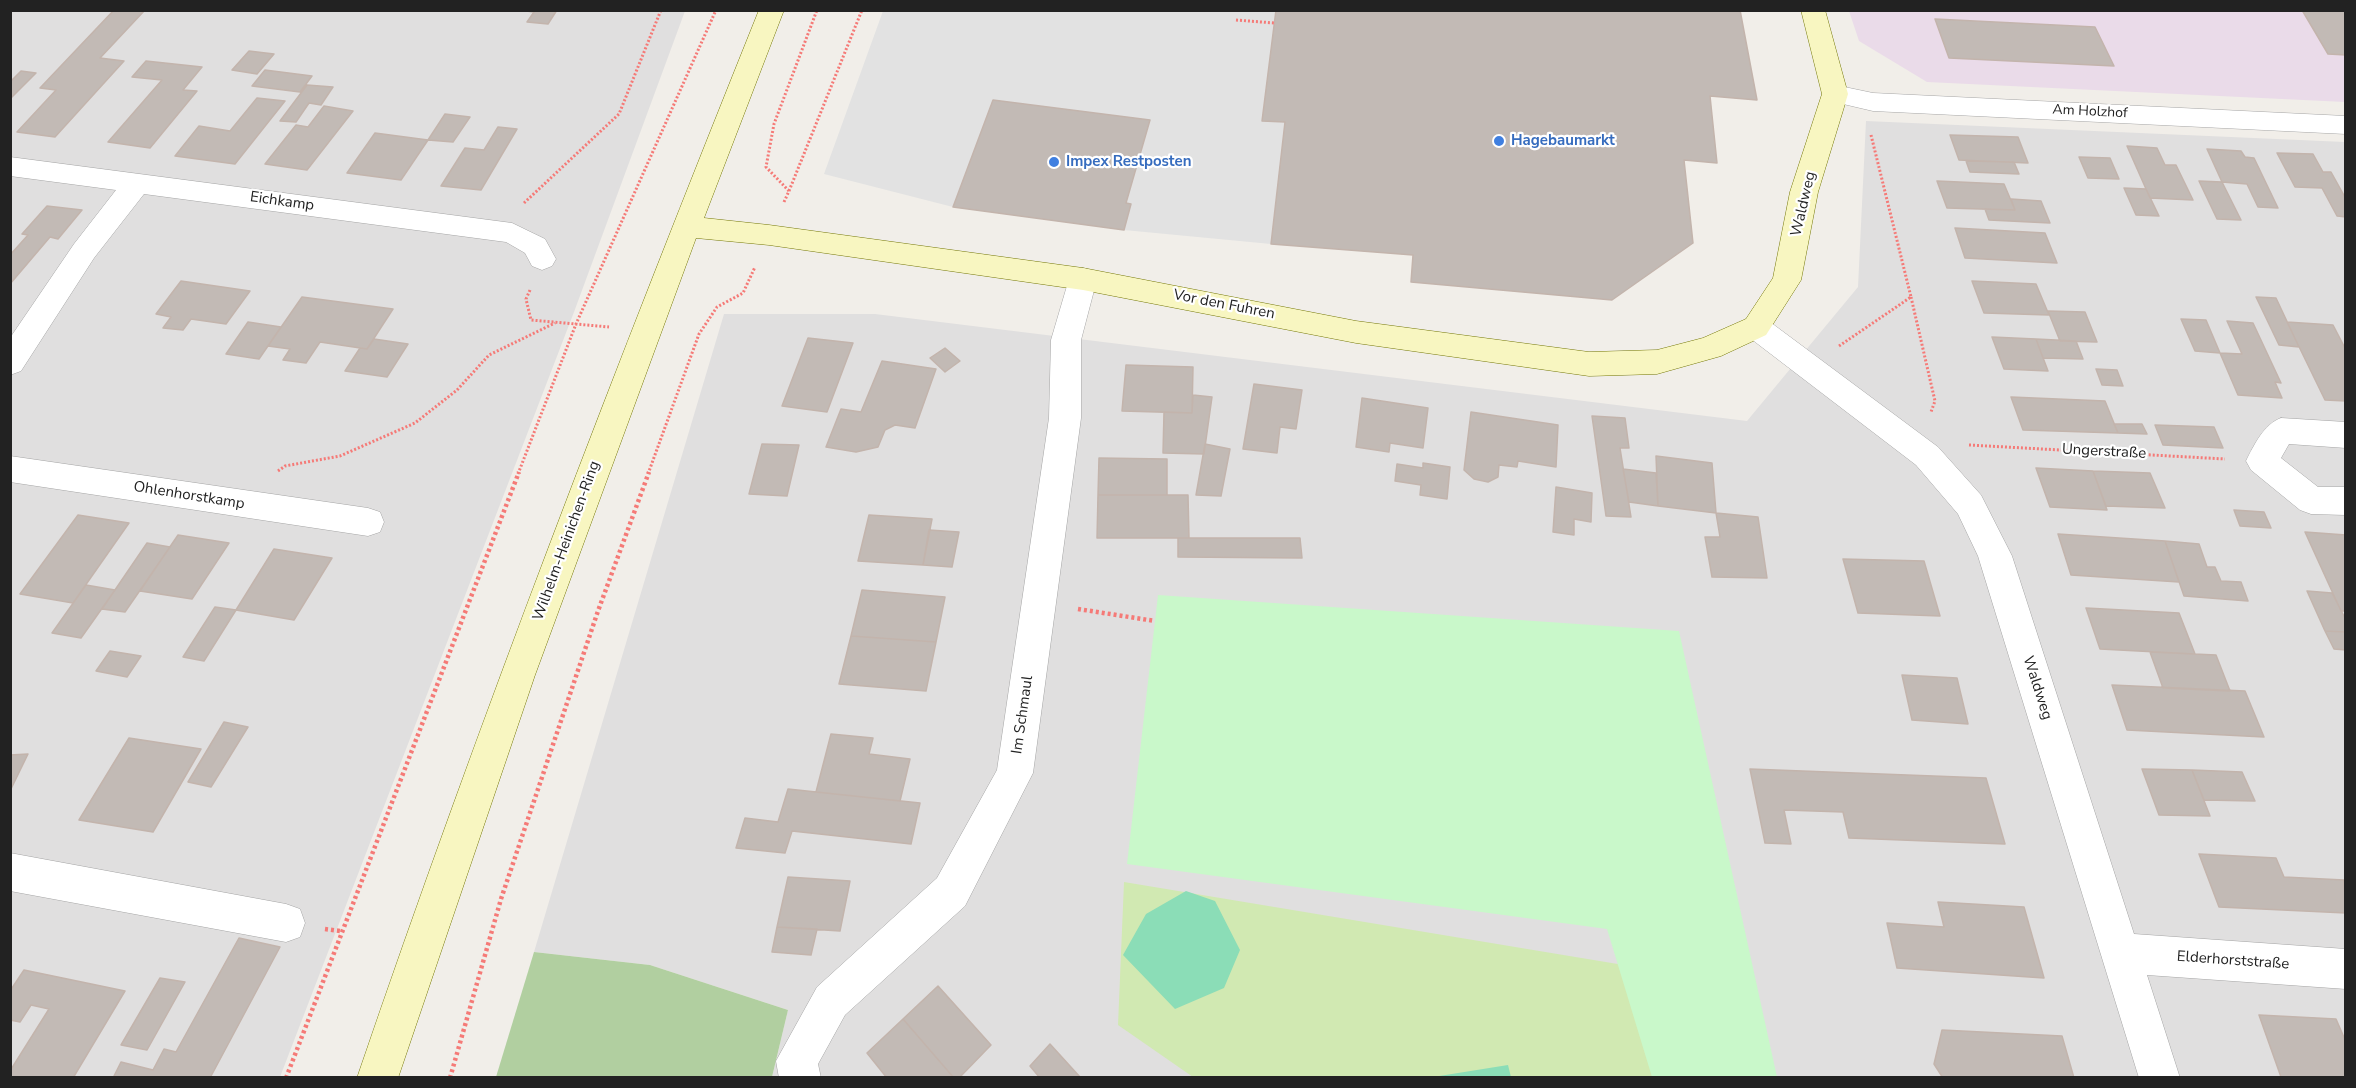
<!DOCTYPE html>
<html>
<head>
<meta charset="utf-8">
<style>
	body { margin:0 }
	#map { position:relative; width:2356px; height:1088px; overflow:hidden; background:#f1eee9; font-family:"Nunito Sans",sans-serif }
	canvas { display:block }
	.frame { position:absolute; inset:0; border:12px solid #222; pointer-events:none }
</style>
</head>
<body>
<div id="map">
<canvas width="2356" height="1088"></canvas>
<div class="frame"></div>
</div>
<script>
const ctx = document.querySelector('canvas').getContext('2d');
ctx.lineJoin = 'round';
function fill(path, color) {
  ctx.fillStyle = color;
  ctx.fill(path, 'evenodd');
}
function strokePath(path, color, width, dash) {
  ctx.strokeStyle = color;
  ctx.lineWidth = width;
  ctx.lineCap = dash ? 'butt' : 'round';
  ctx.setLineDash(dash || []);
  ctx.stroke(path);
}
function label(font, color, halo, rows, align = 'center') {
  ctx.font = font + ' "Nunito Sans",sans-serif';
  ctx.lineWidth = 4.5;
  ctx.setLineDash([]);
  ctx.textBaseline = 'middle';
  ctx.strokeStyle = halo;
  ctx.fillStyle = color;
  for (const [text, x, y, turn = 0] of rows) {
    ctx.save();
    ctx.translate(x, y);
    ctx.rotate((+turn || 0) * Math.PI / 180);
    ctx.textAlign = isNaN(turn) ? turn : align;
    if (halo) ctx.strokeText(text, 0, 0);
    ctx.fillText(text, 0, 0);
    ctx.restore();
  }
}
fill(new Path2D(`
	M10,11H685L574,312L280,1077H11Z
	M1866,121L2345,142V1077H772L788,1010L650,965L534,952L724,314H875L1747,421L1858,287Z`), '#e0dfdf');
fill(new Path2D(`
	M1849,11H2345V102L1927,82L1859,41Z`), '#eadbe9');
fill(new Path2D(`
	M1124,882L1744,985L1763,1077H1193L1118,1025Z`), '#d1e9b2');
fill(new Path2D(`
	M534,952L650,965L788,1010L772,1077H496Z`), '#b1cfa0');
fill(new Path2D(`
	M1158,595L1679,631L1777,1077H1652L1607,929L1127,864Z`), '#c9f8ca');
fill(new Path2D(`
	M1186,891L1215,901L1240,950L1224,988L1175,1009L1123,955L1146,914Z
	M1508,1065L1511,1077H1433Z`), '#8bddb7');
fill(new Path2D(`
	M883,11H1276L1262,120L1285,122L1271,244L1124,230L1131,204L1126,203L993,100L953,207L824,174Z`), '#e2e2e2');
const building = new Path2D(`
	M114,10H145L100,58L124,61L55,137L17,132L56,90L40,88Z
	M518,10H557L548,24L527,22L534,12Z
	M1276,10H1740L1757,100L1710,96L1717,163L1684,160L1693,243L1612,300L1411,282L1413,255L1271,244L1285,122L1262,121Z
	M2302,10H2346V55L2328,54Z
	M1935,19L2095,27L2114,66L1949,58Z
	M249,51L274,54L257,74L232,70Z
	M146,61L202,67L183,90L197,91L150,148L108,142L162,80L132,77Z
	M265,70L312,76L300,92L252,86Z
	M21,71L36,73L10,99V82Z
	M307,85L333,87L321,105L309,103L296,122L280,121Z
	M257,98L285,101L235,164L175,156L199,126L230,131Z
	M993,100L1150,120L1126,203L1131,204L1124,230L953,207Z
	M324,106L353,111L307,170L265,164L296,125L308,127Z
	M445,114L470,117L453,142L428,140Z
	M498,127L517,129L481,190L441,186L465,148L484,150Z
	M375,133L428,140L401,180L347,173Z
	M1950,135L2018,137L2028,163L1959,160Z
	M2127,146L2157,148L2165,165H2176L2193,200L2150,198Z
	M2207,149L2241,151L2245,157L2254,158L2278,208L2258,207L2247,184L2222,182Z
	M2277,153L2313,154L2323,172H2331L2346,199V217L2337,216L2322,188L2295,187Z
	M2079,157L2110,158L2119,179L2088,178Z
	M1966,161L2014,162L2019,174L1970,172Z
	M1937,181L2004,184L2015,210L1947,208Z
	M2199,181L2222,182L2241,220L2217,219Z
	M2124,188L2146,189L2159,216L2136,215Z
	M2011,199L2041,201L2050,223L1989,220L1985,209L2015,210Z
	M47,206L82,210L58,239L50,237L10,284V255L28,235L22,234Z
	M1955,228L2045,233L2057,263L1965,258Z
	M181,281L250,291L226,324L191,319L183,330L163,328L171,317L156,314Z
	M1972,281L2036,284L2049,315L1984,313Z
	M302,297L393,309L367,349L320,342L306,363L283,360L290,349L268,346Z
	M2256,297L2276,298L2299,347L2279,345Z
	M2048,311L2085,312L2097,342L2060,341Z
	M2181,319L2206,320L2220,353L2195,351Z
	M2227,321L2253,323L2281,383L2275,382L2282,398L2238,395L2220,353L2242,354Z
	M248,322L281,327L259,359L226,354Z
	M2287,322L2333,325L2346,350V401L2325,400Z
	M1992,337L2036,339L2048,371L2004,369Z
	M808,338L853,343L827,412L782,406Z
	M374,339L408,344L387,377L345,371L360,348L367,349Z
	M2036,339L2076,341L2083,359L2043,358Z
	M945,348L960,361L945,372L930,358Z
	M882,361L936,369L915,428L895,425L885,430L878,447L856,452L826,447L841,409L861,412Z
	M1126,365L1193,367L1192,413L1122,411Z
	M2096,369L2117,370L2123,386L2102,385Z
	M1254,384L1302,390L1296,429L1280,427L1277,453L1243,449Z
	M1193,395L1212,397L1204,454L1163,453L1164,412L1192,413Z
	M2011,397L2105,401L2118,433L2023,430Z
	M1362,398L1428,408L1423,448L1390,443L1389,452L1356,447Z
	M1471,412L1558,425L1556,467L1518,461L1517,467L1499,465L1498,477L1488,482L1474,479L1464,470Z
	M1592,416L1625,418L1629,448H1620L1631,517L1606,516Z
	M2114,424H2142L2147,434L2118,433Z
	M2155,425L2214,427L2223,448L2163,445Z
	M762,444L799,445L787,496L749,494Z
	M1205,444L1230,449L1221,496L1196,495Z
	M1656,456L1712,463L1716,513L1658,506Z
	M1099,458L1167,459V495H1098Z
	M1423,463L1450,467L1447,499L1420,495L1421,485L1395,481L1397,464L1423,468Z
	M2036,468L2093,471L2107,510L2050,507Z
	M1623,469L1656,473L1658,506L1629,502Z
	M2093,471L2150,473L2165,508L2106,506Z
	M1556,487L1592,493L1591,522L1574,519V535L1553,532Z
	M1098,495H1188L1189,538H1097Z
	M2234,510L2264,512L2271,528L2240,526Z
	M1716,513L1758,517L1767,578L1712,577L1705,537H1720Z
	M78,515L129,523L73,603L20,594Z
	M869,515L932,519L923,565L858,561Z
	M929,530L959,532L952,567L923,565Z
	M2305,532L2346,535V611H2341Z
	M2058,534L2165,541L2179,582L2071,575Z
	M178,535L229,543L192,599L140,591Z
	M1178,538H1300L1302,558L1178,557Z
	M2165,541L2199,544L2207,567H2215L2221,581L2241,582L2248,601L2184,596Z
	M147,543L170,547L125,612L102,609Z
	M274,549L332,558L294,620L236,610Z
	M1843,559L1924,561L1940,616L1858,613Z
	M86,585L115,590L81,638L52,633Z
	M862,590L945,597L936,642L851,636Z
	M2307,591L2332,593L2346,620V632L2325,631Z
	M215,607L236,610L204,661L183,657Z
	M2086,608L2179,613L2195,654L2100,649Z
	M2325,631L2346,632V650L2334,649Z
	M851,636L936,642L926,691L839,684Z
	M110,651L141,656L127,677L96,671Z
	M2150,652L2216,655L2230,691L2163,688Z
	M1902,675L1957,678L1968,724L1912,720Z
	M2112,685L2245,691L2264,737L2127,730Z
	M224,722L248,727L211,787L188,782Z
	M831,734L873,738L869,754L910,759L900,801L816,792Z
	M129,738L201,749L153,832L79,820Z
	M28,754L10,791V755Z
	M1750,769L1986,778L2005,844L1849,838L1843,812L1784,810L1791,844L1765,843Z
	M2142,769L2192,770L2210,816L2159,815Z
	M2192,770L2242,772L2255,801L2204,800Z
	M788,789L920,803L911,844L792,831L785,853L736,848L745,818L778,822Z
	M2199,854L2276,858L2284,877L2344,880L2346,913L2219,907Z
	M788,877L850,881L840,931L777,927Z
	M1938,902L2024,907L2044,978L1897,968L1887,923L1944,927Z
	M777,927L817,929L811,955L772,952Z
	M239,938L280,947L210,1078H113L121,1062L153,1070L164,1049L176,1052Z
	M24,970L125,991L73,1078H10V1071L49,1009L31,1005L20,1022L10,1020V991Z
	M160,978L185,982L147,1050L121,1045Z
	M938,986L991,1045L959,1078H954L903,1019Z
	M2259,1015L2336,1019L2346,1042V1078L2281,1077Z
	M903,1019L954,1078H887L867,1053Z
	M1942,1030L2062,1036L2074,1078H1943L1934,1064Z
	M1050,1044L1080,1077L1079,1078H1040L1030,1066Z`);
fill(building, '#c2bab5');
strokePath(building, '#c3b4ac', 1.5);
const street = new Path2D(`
	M1835,85L1873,93L2346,116V134L1873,111L1826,100L1822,94L1826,88Z
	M10,157L512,223L545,239L556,259L552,266L542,270L532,266L525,253L506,242L144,194L94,258L21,371L10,375V338L74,244L116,190L10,176Z
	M1083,268L1093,271L1097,279L1081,340V418L1033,773L965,906L845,1015L818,1064L821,1078H779L776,1061L817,987L937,878L997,770L1049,418L1051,340L1069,279L1073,271Z
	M1756,316L1766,319L1938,447L1981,495L2012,556L2134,934L2346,949V989L2147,975L2180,1078H2139L1978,556L1958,514L1916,465L1746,335L1741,327L1746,319Z
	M2281,418L2346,422V448L2289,444L2281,458L2318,487H2346V515L2311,514L2300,510L2251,470L2246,461C2254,445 2264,424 2281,418Z
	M10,456L368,508L380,512L384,522L380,532L368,536L10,482Z
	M10,853L286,904L300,909L305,923L300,937L286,942L10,891Z`);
const secondary = new Path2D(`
	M759,10H784L704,218L769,225L1083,268L1356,321L1589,352L1657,350L1703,338L1746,319L1773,278L1790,192L1822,94L1801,10H1825L1848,94L1818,192L1801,280L1766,335L1721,356L1657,374L1589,376L1356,343L1083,290L769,245L696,238L535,675L398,1078H357C480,718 617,363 759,10Z`);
strokePath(street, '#a6a6a6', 1);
strokePath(secondary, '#757809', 1);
strokePath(new Path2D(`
	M1236,20L1274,23
	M789,191L862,10
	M784,202L789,191L766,167L774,124L817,10
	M524,203L619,114L661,10
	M530,290L526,299L531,320L609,327
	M1911,297L1935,401L1931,412
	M1839,346L1911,297L1871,135
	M1969,445L2225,459
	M278,471L285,466L340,456L415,423L457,390L489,355L555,323
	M518,474L576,324L716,10
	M648,474L699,334L717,307L743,293L755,267`), '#f57a77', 3, [2, 2]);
strokePath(new Path2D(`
	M1078,609L1155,621
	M325,929L340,931
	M286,1078L519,472
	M450,1078L501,899L598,611L649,472`), '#f57a77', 4.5, [3, 3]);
fill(street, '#fff');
fill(secondary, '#f8f6c1');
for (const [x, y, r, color] of [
	[1499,141,6,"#3f7fe0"],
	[1054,162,6,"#3f7fe0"]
]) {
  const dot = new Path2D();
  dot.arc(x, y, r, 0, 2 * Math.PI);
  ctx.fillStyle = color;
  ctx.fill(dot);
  strokePath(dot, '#fff', 2);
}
label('14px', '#222', '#fff', [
	["Am Holzhof",2090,112,3]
]);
label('bold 15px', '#366cbe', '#fff', [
	["Hagebaumarkt",1511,141],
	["Impex Restposten",1066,162]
], 'left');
label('15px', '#222', '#fff', [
	["Eichkamp",282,202,8],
	["Waldweg",1804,204,-77],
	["Vor den Fuhren",1224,305,11],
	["Ungerstraße",2104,452,3],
	["Ohlenhorstkamp",189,496,9],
	["Wilhelm-Heinichen-Ring",567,541,-70],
	["Waldweg",2037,688,72],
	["Im Schmaul",1023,715,-82],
	["Elderhorststraße",2233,961,4]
]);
</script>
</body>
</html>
